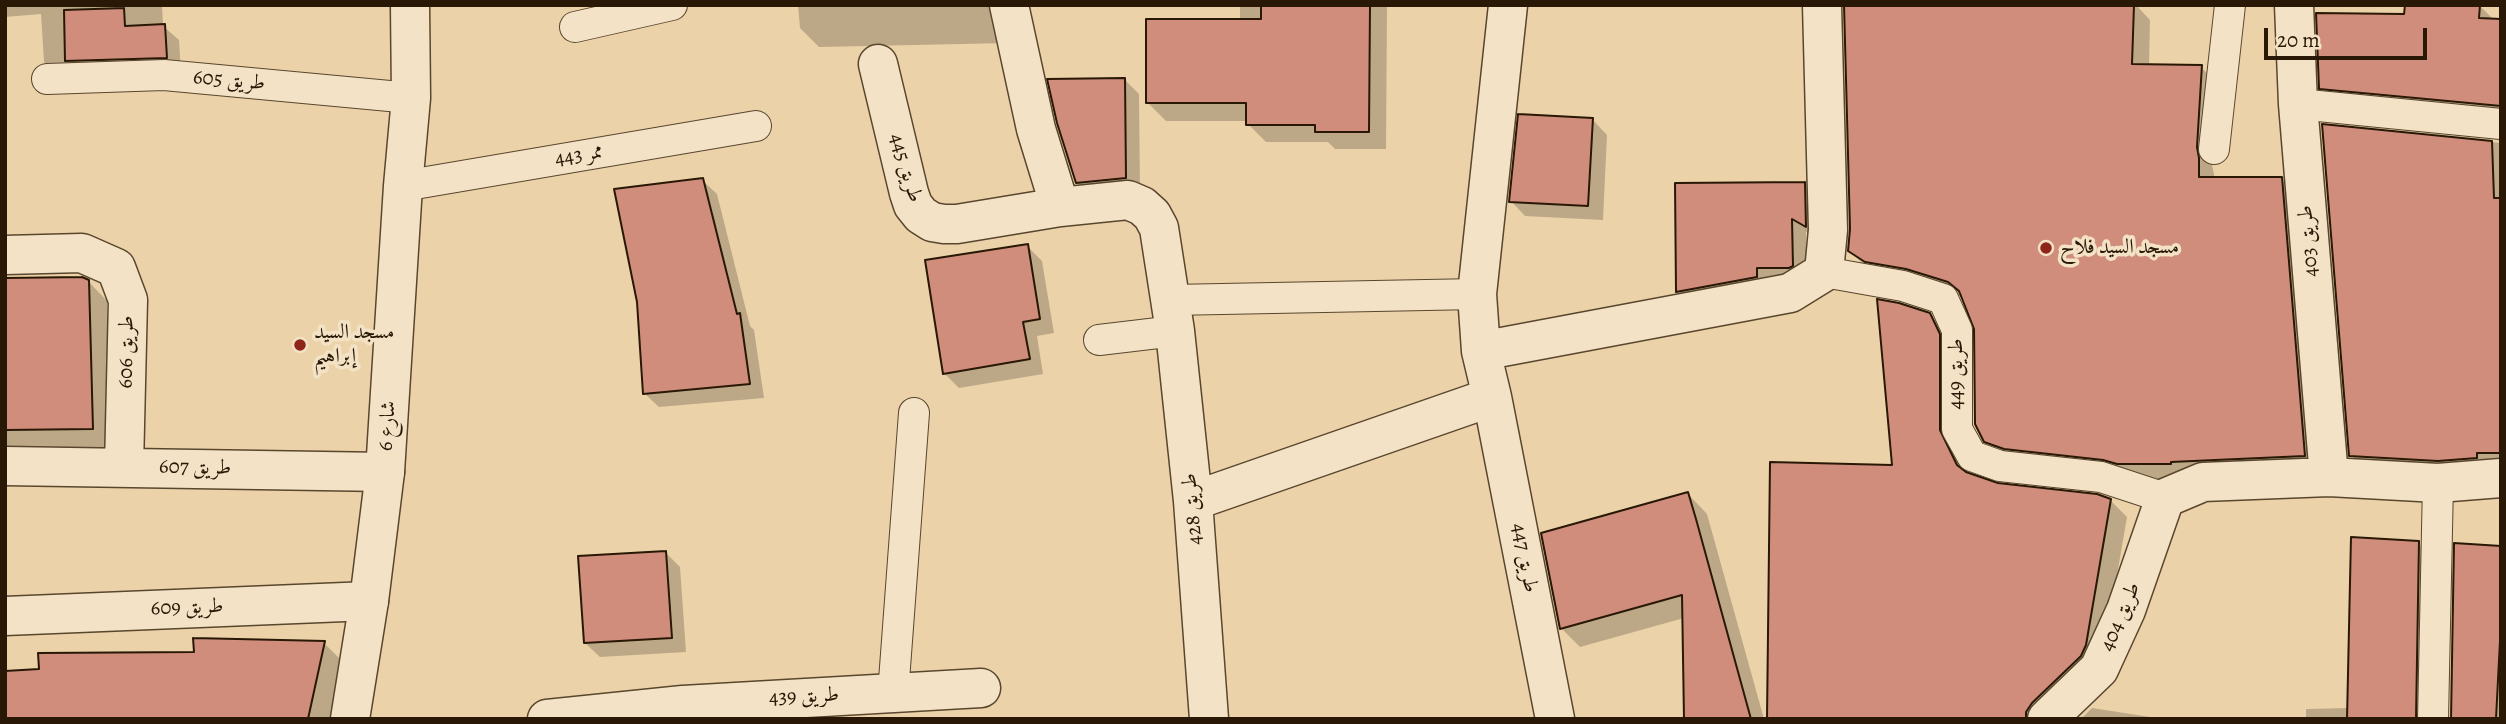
<!DOCTYPE html>
<meta charset="utf-8">
<style>
body{margin:0}
#map{position:relative;width:2506px;height:724px;overflow:hidden;background:#ecd2a8;font-family:Alegreya,serif}
canvas{display:block}
.frame{position:absolute;inset:0;border:7px solid #281805;pointer-events:none}
.scale{position:absolute;left:2264px;top:28px;width:163px;height:32px;box-sizing:border-box;border:4px solid #281805;border-top:0;padding-left:9px;font-size:21px;line-height:24px;white-space:nowrap;color:#281805;-webkit-text-stroke:5px #f3e2c6;paint-order:stroke}
</style>
<div id="map">
<canvas width="2506" height="724"></canvas>
<div class="frame"></div>
<div class="scale">20 m</div>
</div>
<script>
const context = document.querySelector('canvas').getContext('2d');
context.lineJoin = 'round';
function paint(path, color) { context.fillStyle = color; context.fill(path, 'evenodd'); }
const poly = rows => new Path2D(rows.map(r => 'M' + r).join(''));
function trace(path, color, width, dash) { context.strokeStyle = color; context.lineWidth = width; context.lineCap = dash ? 'butt' : 'round'; context.setLineDash(dash || []); context.stroke(path); }
function label(font, color, halo, rows, align = 'center') {
  context.font = font + ' Alegreya,Amiri,serif'; context.lineWidth = 7; context.setLineDash([]); context.textBaseline = 'middle'; context.strokeStyle = halo; context.fillStyle = color; for (const [text, x, y, turn = 0] of rows) {
    context.save(); context.translate(x, y); context.rotate((+turn || 0) * Math.PI / 180); context.textAlign = isNaN(turn) ? turn : align; if (halo) context.strokeText(text, 0, 0); context.fillText(text, 0, 0); context.restore();
  }
}
paint(poly([
 [5,5,162,5,163,26,179,40,181,72,59,77,44,62,41,14,5,17],
 [798,5,1006,5,1009,43,819,47,800,28],
 [1240,5,1387,5,1386,149,1335,149,1328,142,1266,142,1248,124,1248,121,1166,121,1147,102,1240,20],
 [1846,5,2136,5,2150,20,2149,66,2201,67,2217,84,2212,165,2215,179,2281,179,2298,195,2321,472,2187,480,2135,479,2003,458,1986,441,1976,329,1963,297,1867,268,1850,251,1852,229],
 [2480,6,2494,20,2501,21,2501,119,2336,103,2321,88],
 [1125,80,1139,94,1140,192,1092,197,1077,182],
 [1593,120,1607,135,1603,220,1525,216,1511,201],
 [2324,126,2501,143,2501,469,2368,472,2351,455],
 [702,180,717,194,750,326,754,330,764,398,659,407,644,393,639,302],
 [1804,184,1819,199,1820,240,1806,232,1807,280,1692,306,1678,291],
 [1027,246,1042,261,1054,333,1037,336,1043,374,959,388,944,373],
 [5,280,88,281,107,301,111,447,5,449],
 [1929,315,1947,332,1956,448,1969,475,1997,485,2110,500,2127,517,2102,662,2050,719,1769,719,1894,466],
 [1688,494,1707,514,1764,719,1686,719,1684,618,1580,647,1561,628],
 [2418,543,2437,561,2434,719,2306,719,2306,709,2349,708],
 [2501,548,2501,719,2452,719],
 [666,553,680,567,686,652,600,657,585,643],
 [324,643,342,661,330,719,5,719,196,654],
 [2092,708,2163,719,2081,719]
]), '#0003');
const building = poly([
 [1261,5,1370,5,1369,132,1315,132,1315,125,1246,125,1246,103,1146,103,1146,19,1261,19,1261,5],
 [1844,5,2134,5,2132,64,2202,65,2197,147,2199,158,2199,177,2282,177,2305,456,2171,462,2171,464,2117,464,2103,460,2004,449,1984,442,1975,424,1974,329,1959,291,1948,282,1906,269,1865,262,1848,251,1850,229,1844,5],
 [2405,5,2480,5,2479,18,2501,19,2501,106,2319,89,2316,13,2404,14,2405,5],
 [124,8,125,26,165,24,167,58,65,61,64,10,124,8],
 [1125,78,1126,178,1076,183,1057,123,1047,79,1125,78],
 [1518,114,1593,118,1588,206,1509,202,1518,114],
 [2322,124,2492,141,2494,198,2501,198,2501,453,2477,453,2477,458,2438,461,2349,456,2322,124],
 [703,178,737,314,740,313,750,384,643,394,637,302,614,189,703,178],
 [1805,182,1806,227,1792,219,1793,266,1789,268,1757,268,1757,277,1676,292,1675,183,1805,182],
 [1028,244,1040,319,1023,322,1030,359,943,374,925,260,1028,244],
 [82,277,89,280,93,429,5,430,5,278,82,277],
 [1877,299,1899,303,1930,313,1940,334,1940,430,1957,465,1966,472,1998,483,2097,494,2111,499,2086,645,2081,656,2032,703,2026,712,2026,719,1767,719,1770,462,1892,465,1877,299],
 [1688,492,1696,519,1751,719,1684,719,1682,595,1560,629,1541,533,1688,492],
 [2351,537,2419,541,2416,719,2347,719,2351,537],
 [2454,543,2501,546,2501,621,2496,719,2451,719,2454,543],
 [666,551,672,638,584,643,578,556,666,551],
 [193,638,325,641,308,719,5,719,5,671,39,669,38,653,194,652,193,638]
]);
paint(building, '#d08d7c');
trace(building, '#281805', 2);
const service = poly([
 [575,27,672,5],
 [47,79,164,75,411,98],
 [2298,104,2501,124],
 [2214,149,2230,5],
 [403,186,756,126],
 [1824,272,1903,286,1943,299,1957,330,1957,429,1972,456,2000,466,2101,477,2165,498],
 [1171,300,1477,294],
 [1099,340,1175,331],
 [893,694,914,413],
 [2433,719,2438,483]
]);
const minor = poly([
 [1009,5,1036,129,1060,207],
 [1508,5,1477,294,1481,351,1492,397,1555,719],
 [2294,5,2298,104,2329,477],
 [878,64,909,193,913,205,921,215,932,222,944,224,957,224,1060,207,1128,200,1142,206,1152,215,1159,228,1175,331,1193,501,1209,719],
 [5,255,82,253,116,268,128,300,124,467],
 [1481,351,1790,293,1824,272,1828,230,1822,5],
 [5,466,385,472],
 [1193,501,1492,397],
 [5,616,369,601],
 [547,719,683,705,981,688],
 [2047,719,2099,669,2126,610,2165,498,2203,482,2329,477,2438,483,2501,478]
]);
const tertiary = poly([
 [350,719,369,601,385,472,403,186,411,98,410,5]
]);
trace(service, '#59462e', 32);
trace(minor, '#59462e', 41);
trace(tertiary, '#59462e', 41);
trace(service, '#f3e2c6', 30);
trace(minor, '#f3e2c6', 38);
trace(tertiary, '#f3e2c6', 38);
for (const [x, y, r, color] of [
 [2046,248,7,"#8f2418"],
 [300,345,7,"#8f2418"]
]) { const dot = new Path2D(); dot.arc(x, y, r, 0, 2 * Math.PI); context.fillStyle = color; context.fill(dot); trace(dot, '#f3e2c6', 2.5); }
label('21px', '#281805', '#f3e2c6', [
 ["طريق 605",229,81,5],
 ["ممر 443",579,156,-10],
 ["طريق 445",905,168,73],
 ["طريق 403",2309,241,-95],
 ["طريق 606",127,352,-89],
 ["طريق 449",1957,374,-90],
 ["شارع 6",388,426,-86],
 ["طريق 607",195,468,1],
 ["طريق 428",1193,509,-95],
 ["طريق 447",1524,558,79],
 ["طريق 609",187,608,-2],
 ["طريق 404",2121,617,-67],
 ["طريق 439",804,697,-3]
]);
label('21px', '#281805', '#f3e2c6', [
 ["مسجد السيد فلاح",2060,248],
 ["مسجد السيد",314,333],
 ["إبراهيم",314,357]
], 'left');
</script>
